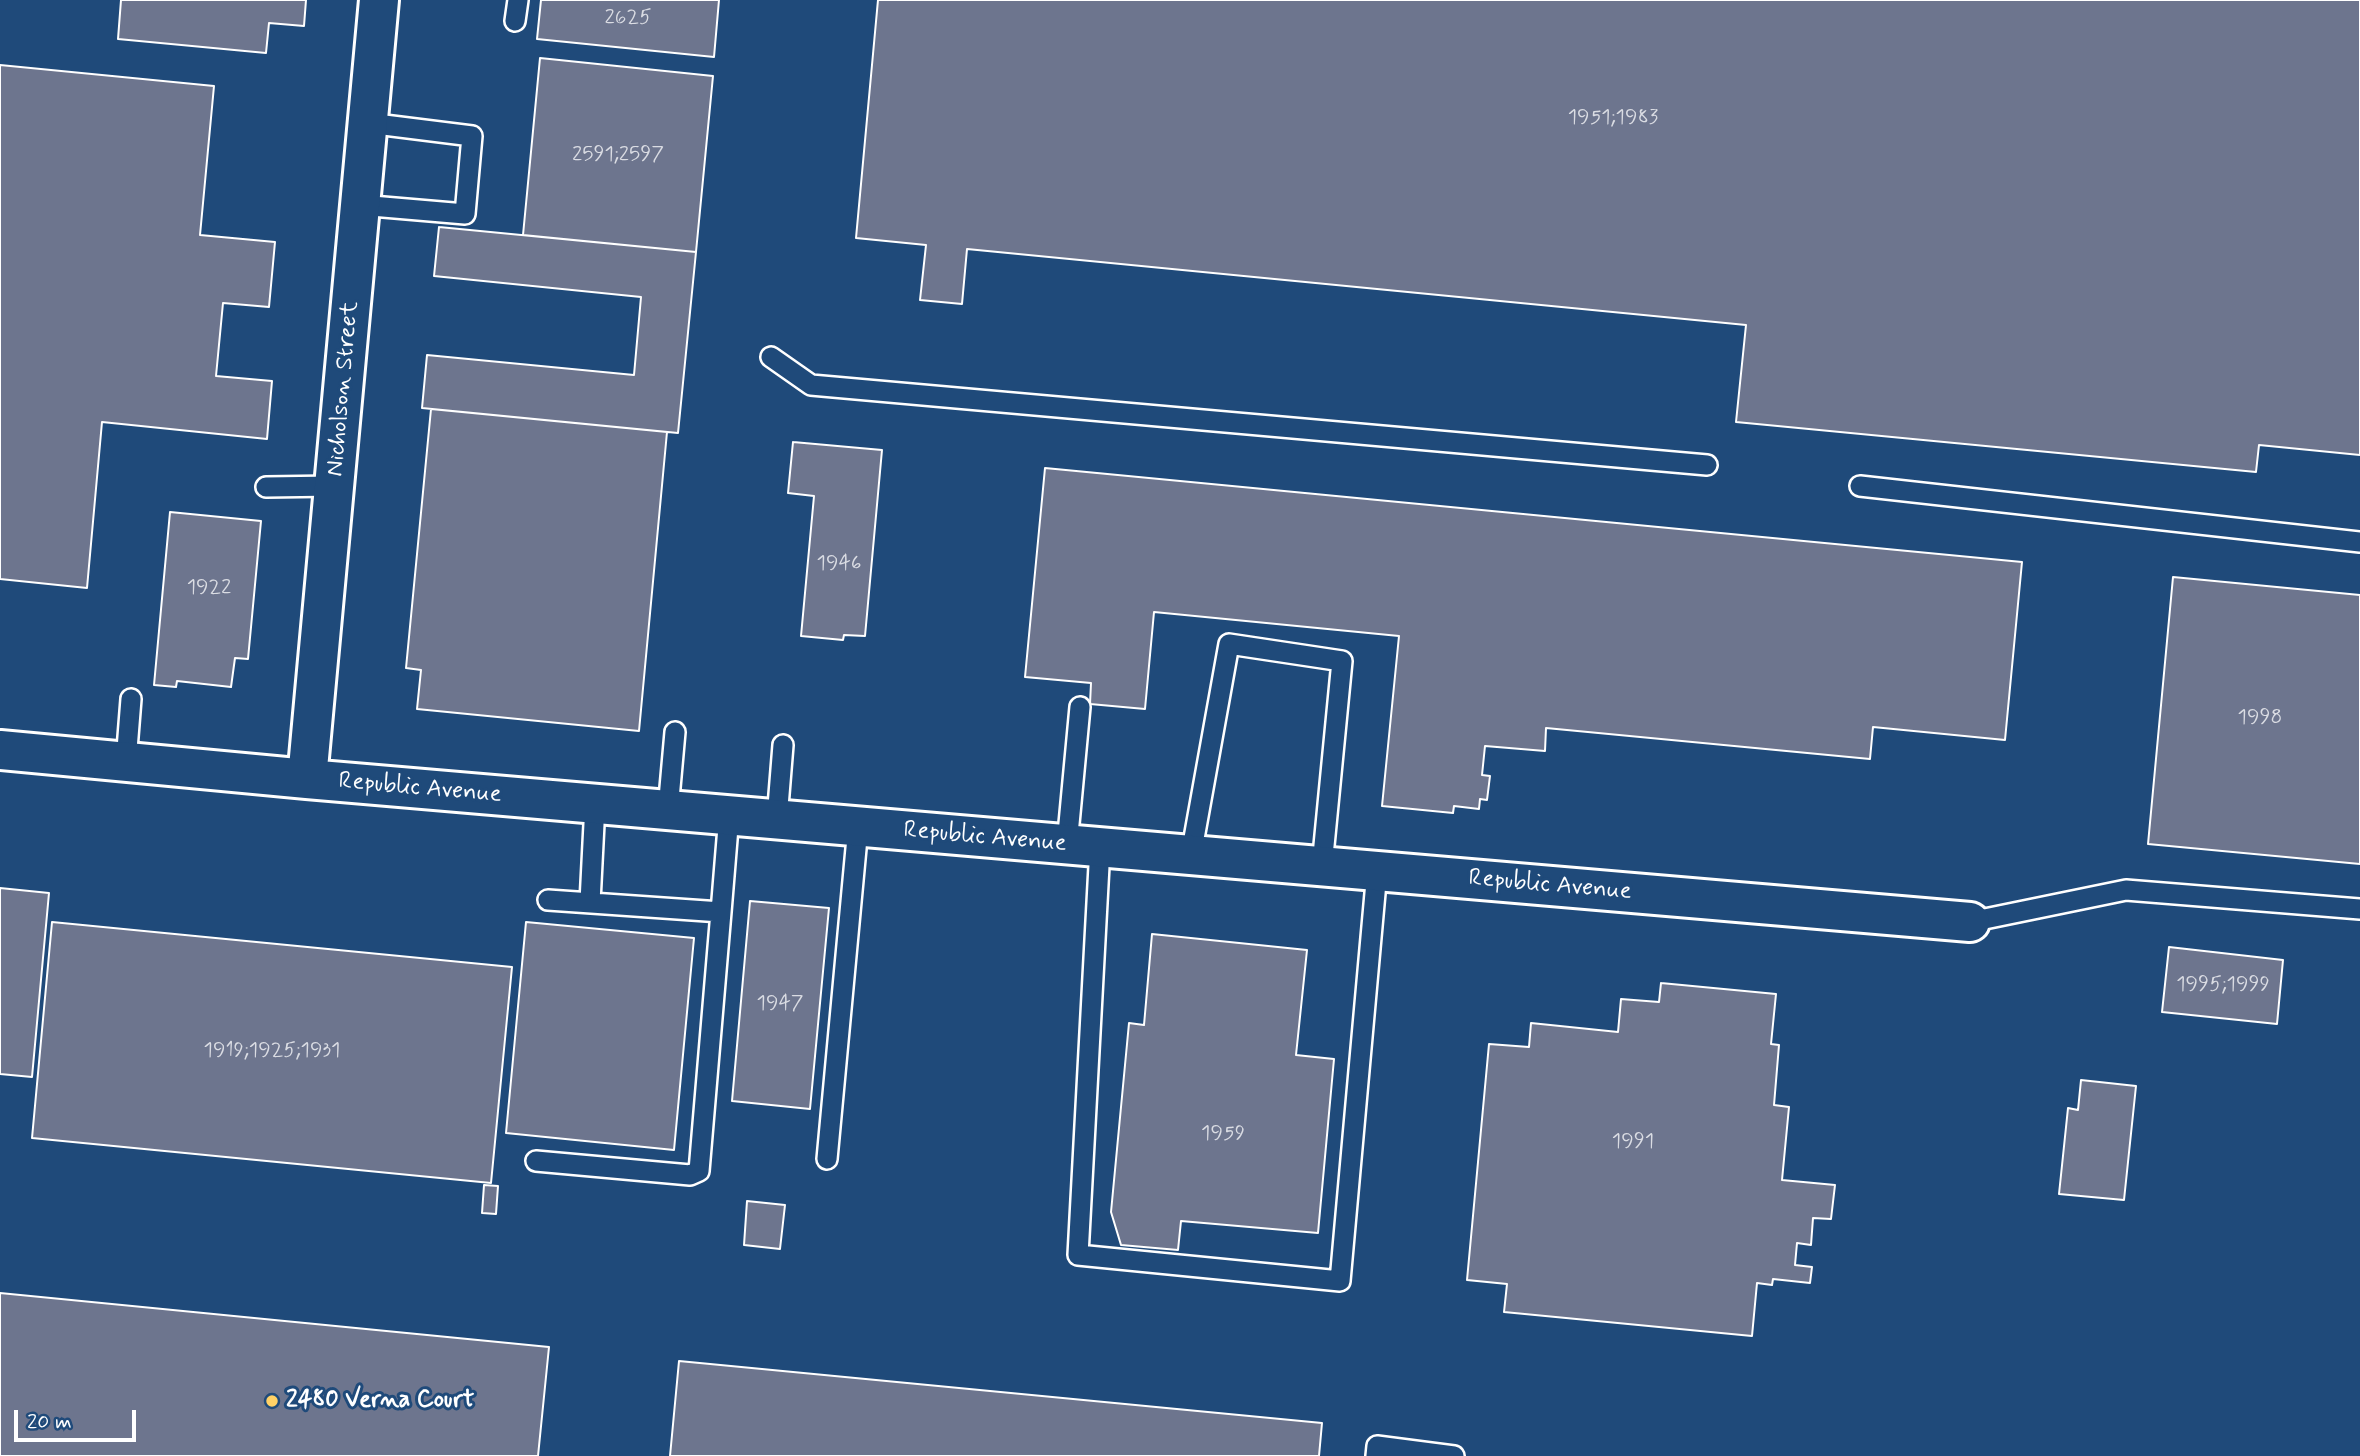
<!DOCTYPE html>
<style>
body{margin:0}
#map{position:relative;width:2360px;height:1456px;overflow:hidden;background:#1f4a7a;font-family:Mynerve,sans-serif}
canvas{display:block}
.scale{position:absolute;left:14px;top:1410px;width:122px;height:32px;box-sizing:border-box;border:4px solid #fff;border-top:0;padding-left:9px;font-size:21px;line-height:24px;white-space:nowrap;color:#fff;-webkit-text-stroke:5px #1f4a7a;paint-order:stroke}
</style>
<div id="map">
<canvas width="2360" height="1456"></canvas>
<div class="scale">20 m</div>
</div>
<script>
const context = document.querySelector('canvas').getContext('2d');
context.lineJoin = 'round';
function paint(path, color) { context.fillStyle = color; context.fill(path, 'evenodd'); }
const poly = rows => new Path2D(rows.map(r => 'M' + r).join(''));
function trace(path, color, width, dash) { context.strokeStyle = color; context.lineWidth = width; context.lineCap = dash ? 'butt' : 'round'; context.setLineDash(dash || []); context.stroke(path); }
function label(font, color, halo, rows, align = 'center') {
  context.font = font + ' Mynerve,sans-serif'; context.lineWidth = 6; context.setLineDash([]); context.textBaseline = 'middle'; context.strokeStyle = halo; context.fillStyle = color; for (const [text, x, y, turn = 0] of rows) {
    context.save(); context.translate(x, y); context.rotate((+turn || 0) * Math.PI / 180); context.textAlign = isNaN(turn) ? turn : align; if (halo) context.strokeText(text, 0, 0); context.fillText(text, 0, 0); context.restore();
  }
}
const building = poly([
 [121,0,306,0,304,26,269,23,266,53,118,39,121,0],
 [541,0,719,0,714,57,537,39,541,0],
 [878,0,2360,0,2360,455,2259,445,2256,472,1736,422,1746,325,967,249,962,304,920,300,926,245,856,238,878,0],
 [540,58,713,76,696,252,523,235,540,58],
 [0,65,214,86,200,235,275,242,269,307,223,303,216,376,272,381,267,439,102,422,87,588,0,579,0,65],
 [439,227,696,252,678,433,422,408,427,355,634,375,641,297,434,276,439,227],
 [431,409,667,432,639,731,417,709,421,670,406,668,431,409],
 [793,442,882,450,865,636,844,635,843,640,801,636,814,496,788,493,793,442],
 [1045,468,2022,562,2005,740,1873,727,1870,759,1546,728,1545,751,1485,746,1482,775,1490,776,1487,800,1480,799,1479,809,1454,806,1453,813,1382,806,1399,636,1154,612,1145,709,1090,704,1091,683,1025,677,1045,468],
 [170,512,261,521,248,659,235,658,231,687,177,681,176,687,154,685,170,512],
 [2173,577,2360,595,2360,864,2148,844,2173,577],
 [0,888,49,893,32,1077,0,1074,0,888],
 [750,901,829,908,810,1109,732,1101,750,901],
 [52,922,512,967,491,1183,32,1138,52,922],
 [526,922,694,938,674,1150,506,1133,526,922],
 [1152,934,1307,950,1296,1055,1334,1059,1318,1233,1181,1221,1178,1250,1121,1245,1111,1212,1129,1023,1144,1025,1152,934],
 [2169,947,2283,960,2277,1024,2162,1012,2169,947],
 [1661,983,1776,994,1771,1044,1779,1045,1774,1105,1789,1107,1782,1180,1835,1185,1831,1219,1813,1218,1811,1245,1797,1243,1795,1265,1812,1267,1810,1283,1773,1279,1772,1285,1757,1283,1752,1336,1504,1312,1507,1284,1467,1280,1489,1044,1529,1047,1531,1023,1618,1032,1621,999,1659,1002,1661,983],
 [2081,1080,2136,1086,2124,1200,2059,1194,2068,1108,2078,1110,2081,1080],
 [484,1185,498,1186,496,1214,482,1213,484,1185],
 [747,1201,785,1205,780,1249,744,1245,747,1201],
 [0,1293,549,1347,538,1456,0,1456,0,1293],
 [679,1361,1322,1423,1319,1456,670,1456,679,1361]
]);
paint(building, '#6d758e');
trace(building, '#fff', 2);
const service = poly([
 [515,21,518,0],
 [360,205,465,214,472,136,368,123],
 [771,357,811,385,1707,465],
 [1860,486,2360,542],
 [266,487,335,486],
 [126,762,131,699],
 [668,810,675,732],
 [777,819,783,745],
 [1067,845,1080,707],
 [1100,847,1078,1255,1340,1281,1377,871],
 [1191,855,1229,644,1342,661,1322,866],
 [548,900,721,912,729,815],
 [590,902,595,804],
 [1970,922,2126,890,2360,909],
 [827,1159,858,827],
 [536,1161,690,1175,699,1171,721,912],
 [1376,1456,1377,1446,1454,1456]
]);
const minor = poly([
 [0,750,307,779,1970,922],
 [307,779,379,0]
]);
trace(service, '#fff', 24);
trace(minor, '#fff', 44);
trace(service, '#1f4a7a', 19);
trace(minor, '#1f4a7a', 38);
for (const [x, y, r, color] of [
 [272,1401,7,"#ffd166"]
]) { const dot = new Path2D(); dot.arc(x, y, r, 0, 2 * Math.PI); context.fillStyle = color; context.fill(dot); trace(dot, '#1f4a7a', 2.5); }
label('21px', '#dadce3', null, [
 ["2625",628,19],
 ["1951;1983",1613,119],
 ["2591;2597",618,156],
 ["1946",839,565],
 ["1922",209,589],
 ["1998",2260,719],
 ["1995;1999",2223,986],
 ["1947",780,1005],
 ["1919;1925;1931",272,1052],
 ["1959",1223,1135],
 ["1991",1633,1143]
]);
label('24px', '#fff', '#1f4a7a', [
 ["Nicholson Street",344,389,-85],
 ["Republic Avenue",420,789,5],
 ["Republic Avenue",985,838,5],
 ["Republic Avenue",1550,886,5]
]);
label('bold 24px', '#fff', '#1f4a7a', [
 ["2480 Verna Court",286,1401]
], 'left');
</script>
